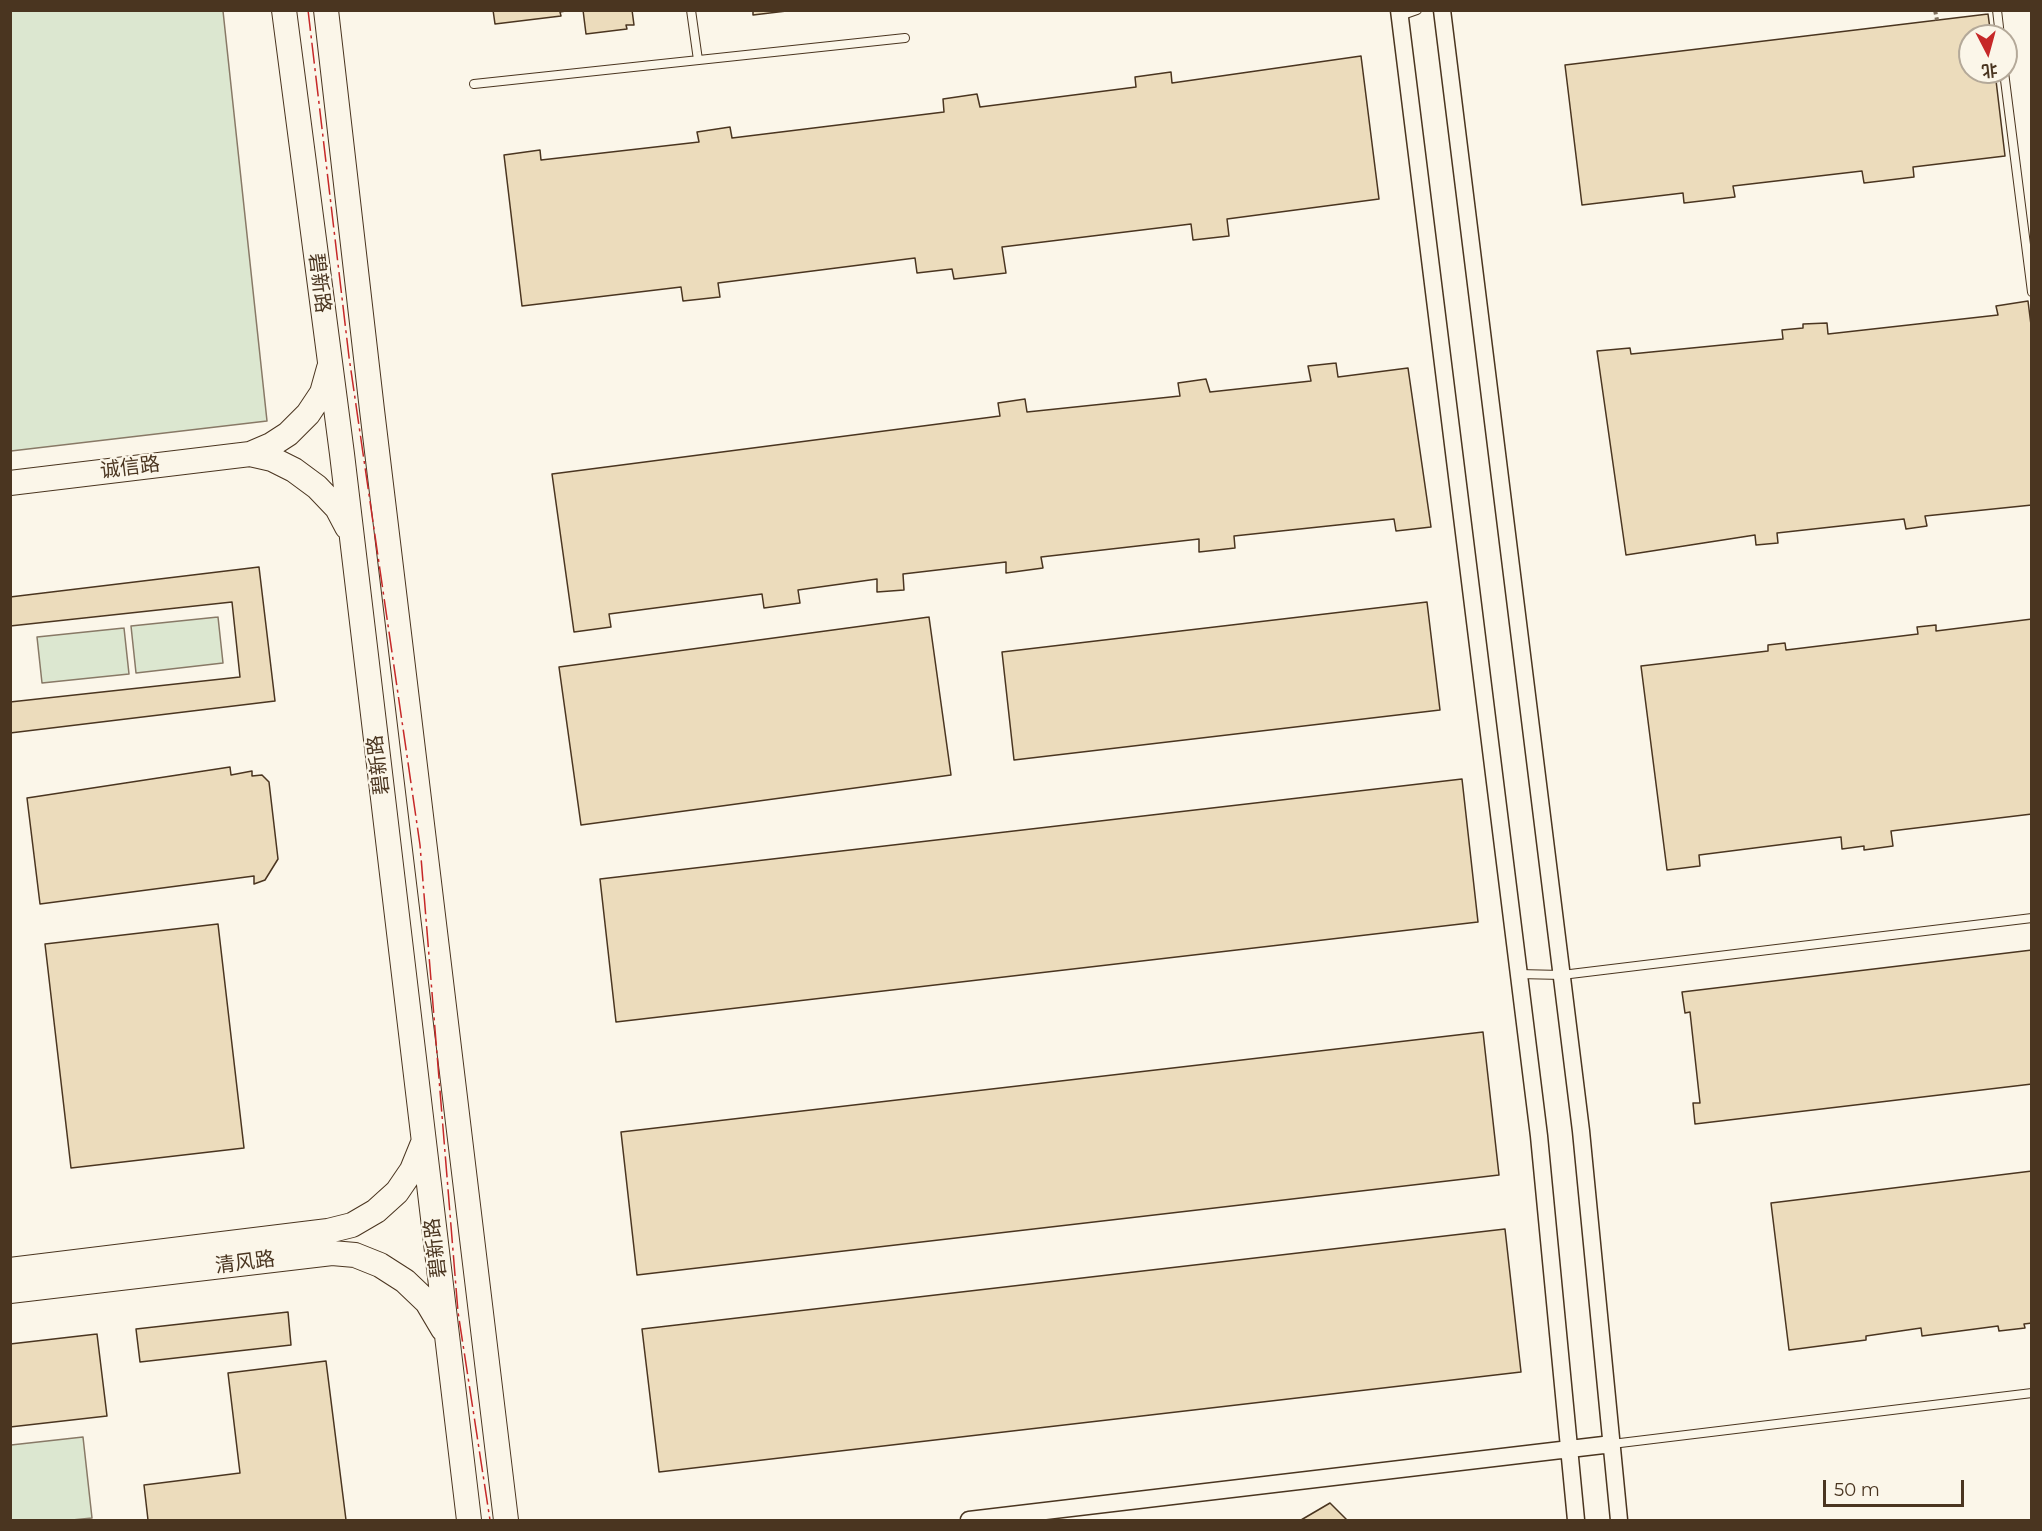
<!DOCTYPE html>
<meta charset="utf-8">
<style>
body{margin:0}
#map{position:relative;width:2042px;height:1531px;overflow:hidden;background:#fbf6e9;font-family:Montserrat,"Noto Sans SC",sans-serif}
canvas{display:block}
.frame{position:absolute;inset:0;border:12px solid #4a3520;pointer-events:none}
.north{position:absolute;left:1958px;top:24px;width:60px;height:60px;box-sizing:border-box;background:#fbf6e9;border:2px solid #b4a999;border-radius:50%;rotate:174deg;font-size:16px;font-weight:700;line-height:24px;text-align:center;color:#4a3520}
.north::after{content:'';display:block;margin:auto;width:21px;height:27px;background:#c62828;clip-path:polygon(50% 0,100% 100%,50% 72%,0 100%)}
.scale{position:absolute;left:1823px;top:1480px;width:141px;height:27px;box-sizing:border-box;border:3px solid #4a3520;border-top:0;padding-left:8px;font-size:18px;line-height:21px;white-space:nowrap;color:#4a3520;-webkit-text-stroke:4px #fbf6e9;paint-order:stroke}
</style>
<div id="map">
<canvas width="2042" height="1531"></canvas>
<div class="frame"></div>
<div class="north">北</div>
<div class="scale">50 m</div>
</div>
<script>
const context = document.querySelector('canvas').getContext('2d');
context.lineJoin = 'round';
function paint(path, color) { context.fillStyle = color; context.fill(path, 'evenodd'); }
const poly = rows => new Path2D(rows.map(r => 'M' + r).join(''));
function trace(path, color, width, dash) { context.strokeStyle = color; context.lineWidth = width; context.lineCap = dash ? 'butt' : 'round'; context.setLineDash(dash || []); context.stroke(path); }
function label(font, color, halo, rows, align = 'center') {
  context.font = font + ' Montserrat,"Noto Sans SC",sans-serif'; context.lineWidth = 4.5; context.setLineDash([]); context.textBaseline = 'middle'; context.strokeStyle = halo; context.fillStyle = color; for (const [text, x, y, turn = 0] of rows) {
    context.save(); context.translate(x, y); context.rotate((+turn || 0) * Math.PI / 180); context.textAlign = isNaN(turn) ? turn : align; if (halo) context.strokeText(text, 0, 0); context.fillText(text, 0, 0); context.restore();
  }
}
const green = poly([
 [10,11,223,11,267,421,11,451,10,11],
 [218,617,223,663,136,673,131,626,218,617],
 [124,628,129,674,42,683,37,637,124,628],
 [83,1437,92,1518,72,1520,11,1520,11,1445,83,1437]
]);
paint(green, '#dce7d0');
trace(green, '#887966', 1.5);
const building = poly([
 [493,10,571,10,560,12,561,16,495,24,493,10],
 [583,10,632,10,634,25,626,25,627,29,586,34,583,10],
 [753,10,795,10,753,15,753,10],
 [1988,14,1991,36,1970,36,1970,72,1995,72,2005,156,1913,167,1914,177,1864,183,1862,171,1733,186,1735,197,1684,203,1683,193,1582,205,1565,65,1988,14],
 [1361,56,1379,199,1227,219,1229,236,1193,240,1191,224,1002,247,1006,273,954,279,952,269,917,273,915,258,718,283,720,297,683,301,681,287,522,306,504,155,540,150,541,160,699,142,697,132,730,127,732,138,944,112,943,99,977,94,980,107,1136,87,1135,77,1171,72,1172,83,1361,56],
 [2028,301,2032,333,2032,505,1925,516,1927,526,1906,529,1904,519,1777,533,1778,543,1756,545,1755,535,1626,555,1597,351,1630,348,1631,354,1783,339,1782,330,1803,328,1803,324,1827,323,1828,334,1998,315,1996,306,2028,301],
 [1336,363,1338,377,1408,368,1431,527,1396,531,1394,519,1234,536,1235,548,1199,552,1199,539,1041,557,1043,568,1006,573,1006,562,903,574,904,590,877,592,877,579,798,590,800,603,764,608,762,594,609,614,611,627,574,632,552,474,1000,416,998,403,1025,399,1027,412,1180,396,1178,383,1206,379,1210,392,1311,381,1308,366,1336,363],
 [259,567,275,701,10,733,10,702,240,677,232,602,10,626,10,597,259,567],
 [1427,602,1440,710,1014,760,1002,652,1427,602],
 [929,617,951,775,581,825,559,667,929,617],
 [2032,619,2032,814,1891,831,1893,846,1864,850,1864,846,1842,849,1841,837,1699,855,1700,866,1667,870,1641,666,1768,651,1768,645,1785,643,1786,650,1918,634,1917,627,1936,625,1936,631,2032,619],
 [230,767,231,775,252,771,252,776,262,775,269,782,278,859,265,880,254,884,254,876,40,904,27,798,230,767],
 [1462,779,1478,922,616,1022,600,879,1462,779],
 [218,924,244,1148,71,1168,45,944,218,924],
 [2032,950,2032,1084,1695,1124,1693,1103,1700,1103,1690,1012,1685,1013,1682,992,2032,950],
 [1483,1032,1499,1175,637,1275,621,1132,1483,1032],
 [2032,1171,2032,1323,2024,1324,2025,1328,1999,1331,1998,1326,1922,1336,1921,1328,1866,1336,1866,1340,1789,1350,1771,1203,2032,1171],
 [1505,1229,1521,1372,659,1472,642,1329,1505,1229],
 [288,1312,291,1345,140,1362,136,1329,288,1312],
 [97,1334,107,1416,10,1427,10,1344,97,1334],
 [326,1361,346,1520,148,1520,144,1485,240,1473,228,1373,326,1361],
 [1330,1503,1347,1520,1301,1520,1330,1503]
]);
paint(building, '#ecdcbc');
trace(building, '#4a3520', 1.5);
const lane = poly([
 [691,10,698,60],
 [1997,10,2000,36],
 [1400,16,1417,10],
 [2004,72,2032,292],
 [474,84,905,38],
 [1518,974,1562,975,2032,918],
 [1612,1444,2032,1393]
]);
const street = poly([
 [1399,10,1539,1136,1576,1520],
 [1442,10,1581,1131,1619,1520],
 [969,1520,1612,1444]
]);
const secondary = poly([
 [284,10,342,454,469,1520],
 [326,10,372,410,506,1520],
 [250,454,272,459,294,470,317,487,337,508,347,527],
 [10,483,250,454,271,445,288,434,308,414,322,393,329,368],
 [10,1270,328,1231,352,1225,376,1211,397,1192,412,1170,423,1143],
 [10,1291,332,1253,355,1255,380,1265,405,1281,427,1302,443,1329]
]);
trace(lane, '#4a3520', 10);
trace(street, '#4a3520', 19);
trace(secondary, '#4a3520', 26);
trace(poly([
 [1935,10,1937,20]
]), '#7f6f5c', 4, [4.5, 3]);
trace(lane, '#fbf6e9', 8);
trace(street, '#fbf6e9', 16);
trace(secondary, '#fbf6e9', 24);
trace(poly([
 [308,10,349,357,420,845,458,1312,490,1520]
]), '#c62828', 1.5, [21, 4.5, 3, 4.5]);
label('20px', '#4a3520', '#fbf6e9', [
 ["碧新路",319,283,83],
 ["诚信路",130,468,-7],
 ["碧新路",379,765,-97],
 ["碧新路",436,1248,-97],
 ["清风路",245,1263,-7]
]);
</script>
